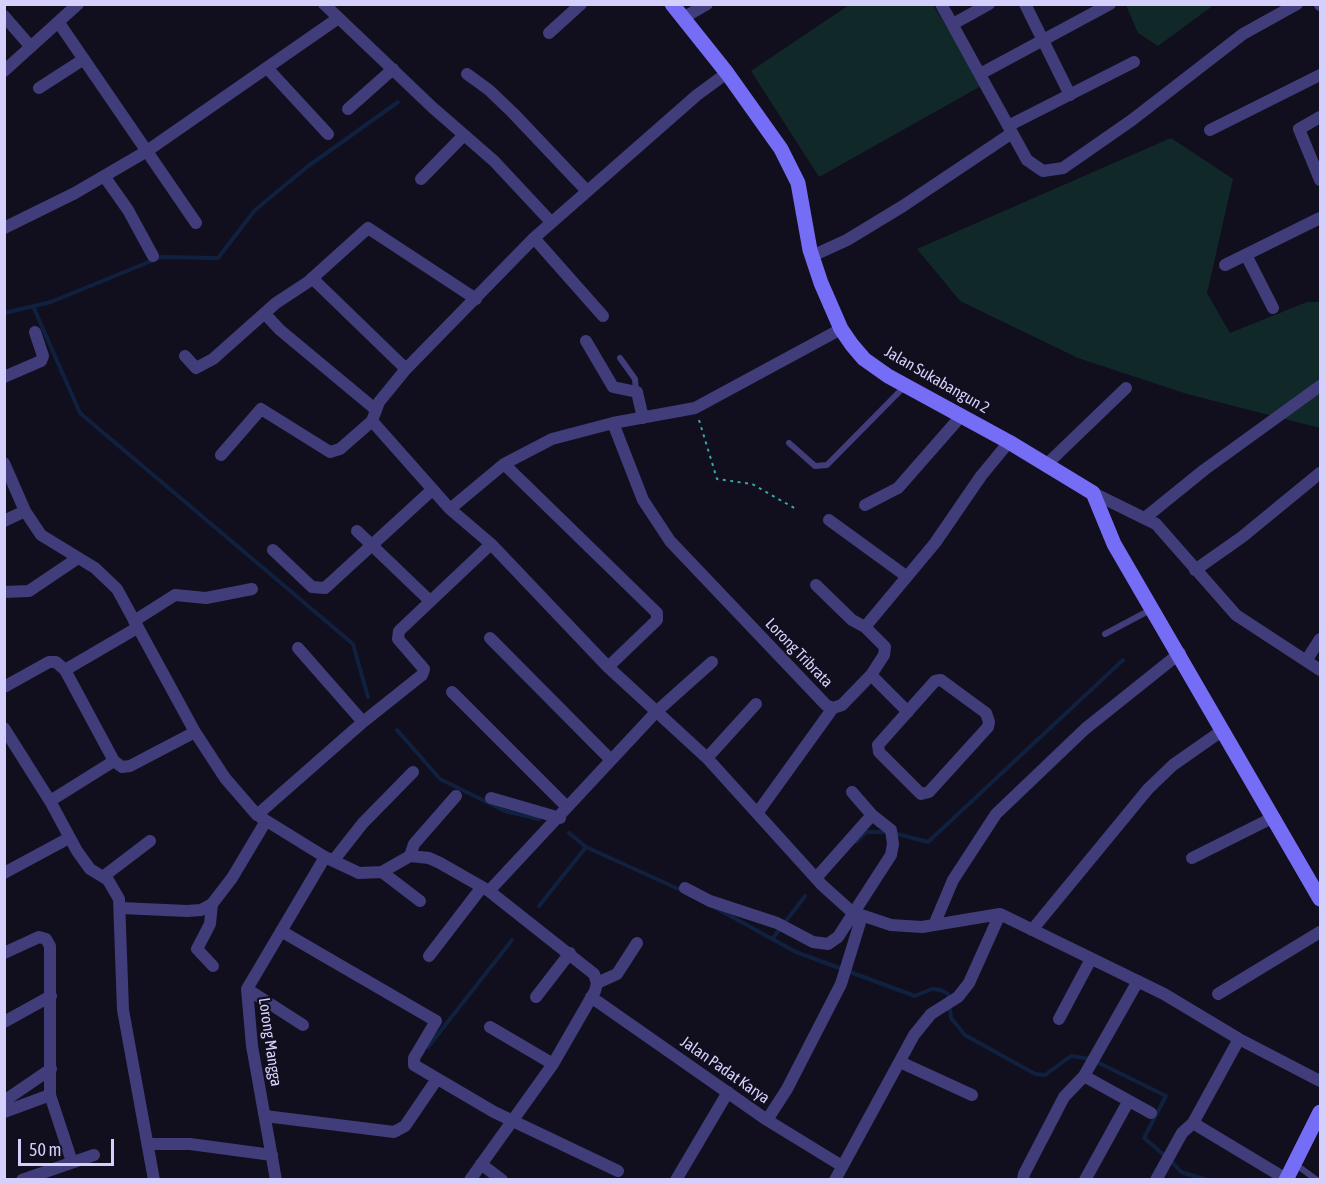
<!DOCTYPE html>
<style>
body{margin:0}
#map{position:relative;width:1325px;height:1184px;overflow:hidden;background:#110e1e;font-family:"Asap Condensed",sans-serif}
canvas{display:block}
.frame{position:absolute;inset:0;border:6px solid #d5cffc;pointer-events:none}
.scale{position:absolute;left:18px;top:1139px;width:96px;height:27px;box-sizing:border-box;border:3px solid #d5cffc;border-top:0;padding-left:8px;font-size:18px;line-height:21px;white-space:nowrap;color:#d5cffc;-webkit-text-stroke:4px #110e1e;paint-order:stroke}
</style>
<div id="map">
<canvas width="1325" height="1184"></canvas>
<div class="frame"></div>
<div class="scale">50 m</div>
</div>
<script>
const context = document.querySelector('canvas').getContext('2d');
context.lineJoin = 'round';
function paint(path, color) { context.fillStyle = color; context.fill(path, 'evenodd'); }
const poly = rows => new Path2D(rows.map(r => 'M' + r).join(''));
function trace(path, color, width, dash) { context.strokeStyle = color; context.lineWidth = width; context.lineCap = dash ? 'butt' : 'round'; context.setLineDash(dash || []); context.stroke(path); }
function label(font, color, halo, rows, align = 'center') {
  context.font = font + ' "Asap Condensed",sans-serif'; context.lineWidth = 4.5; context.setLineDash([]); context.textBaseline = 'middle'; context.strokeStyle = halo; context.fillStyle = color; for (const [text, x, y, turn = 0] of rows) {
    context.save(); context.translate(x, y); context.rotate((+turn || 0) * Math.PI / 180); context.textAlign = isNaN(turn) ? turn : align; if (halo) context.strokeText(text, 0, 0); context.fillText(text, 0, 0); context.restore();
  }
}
paint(poly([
 [849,5,933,5,983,85,819,177,751,71],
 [1126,5,1214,5,1158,46,1138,33],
 [1171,138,1233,179,1207,293,1230,333,1307,302,1320,302,1320,428,1187,394,1078,358,960,301,917,249]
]), '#112828');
trace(poly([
 [33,306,80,413,353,644,368,697],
 [4,313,51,302,161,257,218,258,255,210,307,167,398,102],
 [397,730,440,779,505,811,539,819],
 [569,833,586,847,683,891],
 [856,842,866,832,890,832,928,842,1123,660],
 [539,906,586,847],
 [716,908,796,952,915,996,932,989,941,990,948,994,951,1018,965,1035,1035,1074,1045,1075,1071,1056,1091,1059,1166,1096,1144,1138,1164,1155],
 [773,938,805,896],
 [428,1047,512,940],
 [1172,1162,1181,1172,1207,1180]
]), '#102140', 4);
trace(poly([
 [699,420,717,479,752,484,796,509]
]), '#36a8a5', 2, [3, 4.5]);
trace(poly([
 [620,358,635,379,636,391],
 [789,443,815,466,827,465,905,386],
 [1105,634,1152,609],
 [1295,1164,1317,1180]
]), '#413c7a', 6);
trace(poly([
 [324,4,432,107,494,161,551,222],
 [941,4,1027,160,1043,171,1063,168,1132,120,1243,34,1297,4],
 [1025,4,1070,95],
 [1320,4,1320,5],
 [4,16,31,47],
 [683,18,707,4],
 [59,23,196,223],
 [953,24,989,4],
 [549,33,581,4],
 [268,69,328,134],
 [4,71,78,4],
 [727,73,697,95,534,238,406,369,379,402,372,421,450,509,491,544,608,667,707,758,822,885,852,912,891,925,922,927,1000,914,1164,994,1239,1039,1320,1081],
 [467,74,489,90,513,113,587,191],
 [980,74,1110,4],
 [39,88,84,59],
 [348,109,393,69],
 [1320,117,1299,129,1320,180],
 [1008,126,1134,62],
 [1210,130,1320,75],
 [104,176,128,210,153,256],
 [421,179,464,135],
 [4,228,75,193,147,151,337,19],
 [534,238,603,316],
 [1246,255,1273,308],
 [812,256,847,240,903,206,1012,133],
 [1225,265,1320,218],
 [312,278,406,369],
 [265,314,280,330,375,409],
 [586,341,613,387,637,392,643,418],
 [185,356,196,368,213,359,276,303,308,282,368,228,476,299],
 [4,377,41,361,43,356,35,332],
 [613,423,643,500,670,541,826,705,833,708,842,705,871,675,884,655,885,647,865,627,935,543,981,476,1009,442],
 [221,455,261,409,330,452,340,449,372,421],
 [4,463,25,511,41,535,95,568,117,589,195,732,225,778,257,815,325,857,359,873,382,872,410,856,429,858,440,863,489,891,594,974,597,983,595,991,553,1064,470,1180],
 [504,464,657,613,657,620,608,667],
 [1046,465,1126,388],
 [1093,493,1156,524,1236,615,1320,670],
 [865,505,898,488,962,415],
 [450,509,504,464,552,439,613,423,695,408,841,329],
 [1146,517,1204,470,1320,386],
 [829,520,906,576],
 [4,521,25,511],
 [357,531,430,601],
 [273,550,312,587,325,588,432,490],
 [1195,570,1242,537,1320,473],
 [816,585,852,620,865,627],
 [4,592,29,591,78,558],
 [134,621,175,595,206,598,252,589],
 [490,638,611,760],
 [298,648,363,722],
 [1306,661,1320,639],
 [65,670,137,628],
 [871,675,908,712],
 [941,680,986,713,989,722,988,727,929,792,921,794,879,752,878,745,935,681,941,680],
 [4,687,49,662,56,662,65,670,114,761,122,767,130,766,195,732],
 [452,692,567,807],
 [4,728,50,801,77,851,90,869,108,880,119,899,123,1010,154,1180],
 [707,758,756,704],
 [852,792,872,815],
 [491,798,560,818],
 [50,801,114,761],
 [758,812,833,708],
 [257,815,363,722,422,675,424,669,398,639,399,631,491,544],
 [410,856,414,844,456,796],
 [1192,858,1274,817],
 [333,861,363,823,413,772],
 [382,872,420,901],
 [4,873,69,838],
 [104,876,150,841],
 [685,888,710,901,777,923,813,942,828,944,838,937,891,855,893,844,891,830,872,815,816,878],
 [489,891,656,712,712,662],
 [212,904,210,924,197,949,213,966],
 [121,908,187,911,201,910,212,904,232,878,266,821],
 [934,925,953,880,996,814,1085,729,1180,653],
 [1032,930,1148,789,1173,765,1223,730],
 [281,931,436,1021,414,1058,414,1065,494,1112,618,1171],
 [4,953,39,937,46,939,50,946,50,1095,72,1162],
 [429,956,482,887],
 [597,983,617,974,637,943],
 [247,989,303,1025],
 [1218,994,1320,932],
 [536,997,570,953],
 [591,997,767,1120,842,1166],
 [1059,1019,1091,959],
 [4,1022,51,996],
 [490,1027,553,1064],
 [1239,1039,1193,1123,1286,1179],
 [900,1062,972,1095],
 [1084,1076,1151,1113],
 [4,1101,51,1069],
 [4,1112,50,1095],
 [265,1116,394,1132,405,1126,437,1079],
 [767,1120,787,1089,841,984,862,916],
 [148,1144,190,1144,272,1155],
 [481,1164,502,1180],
 [22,1180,94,1155],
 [276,1180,252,1046,247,989,325,857],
 [676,1180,728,1092],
 [835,1180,914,1035,931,1014,958,997,969,983,1000,914],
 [1023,1180,1024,1174,1064,1097,1084,1076,1138,981],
 [1085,1180,1128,1102],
 [1156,1180,1182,1133,1193,1123]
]), '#413c7a', 12);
trace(poly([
 [672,4,727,73,781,149,798,183,810,250,821,283,841,329,852,345,864,359,888,376,1009,442,1093,493,1114,544,1320,899],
 [1286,1180,1320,1112]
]), '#756df5', 15);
label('16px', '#d5cffc', '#110e1e', [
 ["Jalan Sukabangun 2",937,380,30],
 ["Lorong Tribrata",799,653,46],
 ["Lorong Mangga",270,1042,82],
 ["Jalan Padat Karya",725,1070,35]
]);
</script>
